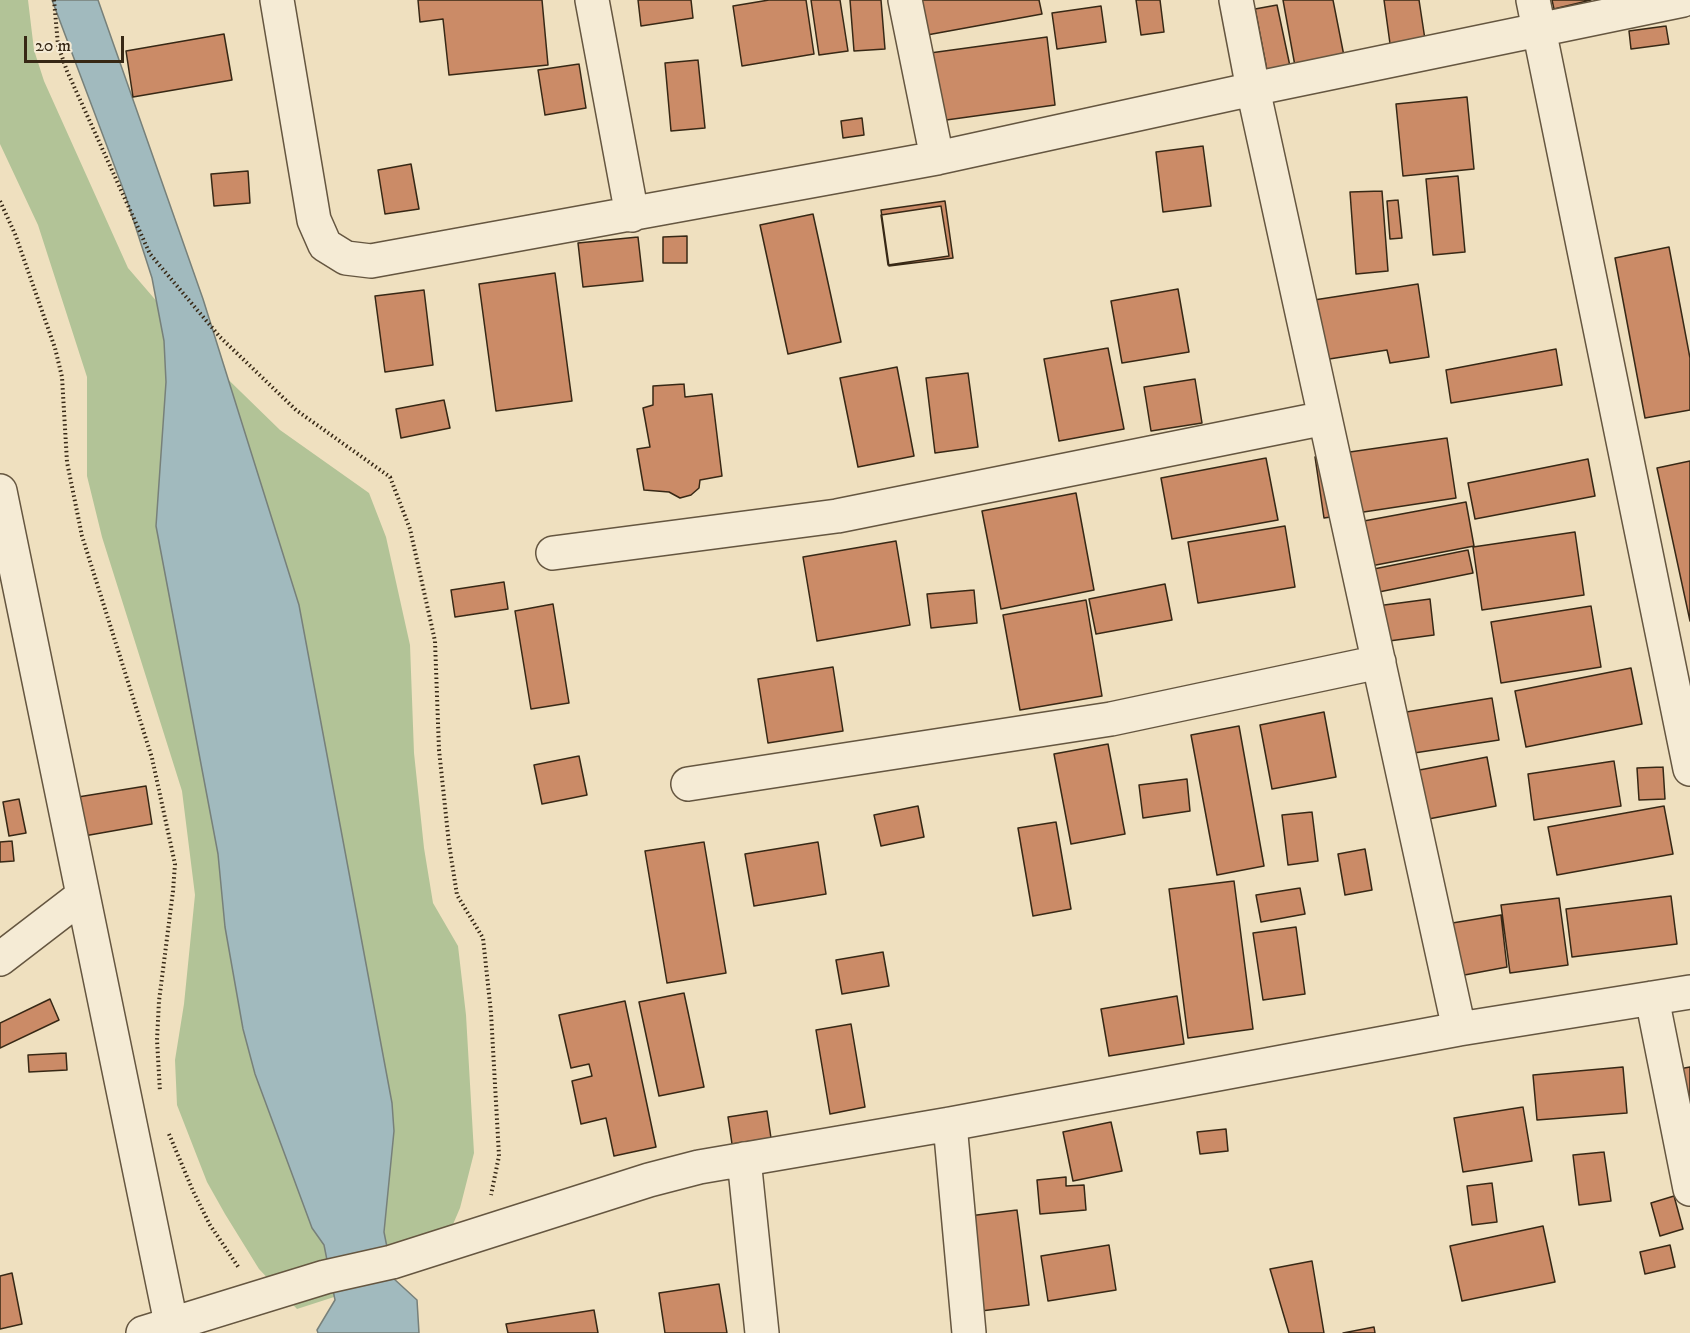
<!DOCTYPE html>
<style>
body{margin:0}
#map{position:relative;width:1690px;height:1333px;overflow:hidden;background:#efe0bf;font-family:"IM FELL DW Pica",serif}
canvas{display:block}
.scale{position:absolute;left:24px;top:36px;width:100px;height:27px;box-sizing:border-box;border:3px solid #372815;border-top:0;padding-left:8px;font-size:18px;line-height:21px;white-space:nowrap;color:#372815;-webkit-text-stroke:4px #f5ebd5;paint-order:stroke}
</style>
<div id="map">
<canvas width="1690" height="1333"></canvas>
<div class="scale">20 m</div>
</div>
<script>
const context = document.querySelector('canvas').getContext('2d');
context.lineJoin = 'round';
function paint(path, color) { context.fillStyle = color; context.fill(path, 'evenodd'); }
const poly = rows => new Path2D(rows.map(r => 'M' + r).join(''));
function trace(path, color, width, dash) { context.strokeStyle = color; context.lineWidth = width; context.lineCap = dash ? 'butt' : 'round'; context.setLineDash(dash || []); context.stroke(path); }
paint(poly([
 [0,0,28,0,34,50,44,81,128,268,202,354,280,430,369,493,386,537,410,645,414,753,424,848,433,903,458,946,466,1015,474,1153,460,1208,436,1264,297,1309,259,1269,225,1214,207,1182,177,1105,175,1060,184,1004,195,895,182,791,102,537,87,476,87,377,38,225,0,144]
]), '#b2c397');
const water = poly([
 [52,0,98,0,203,299,299,605,392,1103,394,1131,384,1232,393,1278,417,1300,419,1333,318,1333,317,1330,335,1300,324,1245,312,1228,255,1074,243,1029,225,927,218,854,156,526,166,382,164,341,152,278,125,194,52,0]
]);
paint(water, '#a1babe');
trace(water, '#77807a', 1.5);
const building = poly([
 [418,0,542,0,548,65,449,75,443,19,420,22,418,0],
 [638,0,691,0,693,18,641,26,638,0],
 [769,0,806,0,814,54,742,66,733,6,769,0],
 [811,0,840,0,848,51,819,55,811,0],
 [850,0,881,0,885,49,854,51,850,0],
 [909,0,1039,0,1042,14,916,37,909,0],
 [1136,0,1160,0,1164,32,1141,35,1136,0],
 [1283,0,1333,0,1344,56,1295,66,1283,0],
 [1384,0,1419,0,1426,46,1391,51,1384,0],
 [1552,0,1591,0,1554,9,1552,0],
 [1277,5,1291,71,1268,76,1255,9,1277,5],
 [1101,6,1106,42,1057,49,1052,13,1101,6],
 [1666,26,1669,44,1631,49,1629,31,1666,26],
 [224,34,232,80,133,97,126,51,224,34],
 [1047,37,1055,105,939,121,930,53,1047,37],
 [698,60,705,128,671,131,665,63,698,60],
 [579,64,586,108,545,115,538,70,579,64],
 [1467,97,1474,169,1403,176,1396,104,1467,97],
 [862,118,864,135,843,138,841,121,862,118],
 [1203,146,1211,206,1163,212,1156,152,1203,146],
 [411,164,419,209,385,214,378,170,411,164],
 [248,171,250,203,214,206,211,174,248,171],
 [1458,176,1465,252,1433,255,1426,179,1458,176],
 [1382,191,1388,271,1356,274,1350,192,1382,191],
 [1398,200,1402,238,1390,239,1387,201,1398,200],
 [945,201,953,258,889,266,881,210,945,201],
 [941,206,949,256,888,265,881,215,941,206],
 [813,214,841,342,788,354,760,225,813,214],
 [687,236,687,263,663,263,663,237,687,236],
 [638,237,643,281,583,287,578,243,638,237],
 [1669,247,1690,358,1690,410,1645,418,1615,258,1669,247],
 [555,273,572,401,496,411,479,284,555,273],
 [1418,284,1429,357,1390,363,1387,350,1310,362,1301,302,1418,284],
 [1178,289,1189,352,1122,363,1111,301,1178,289],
 [424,290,433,365,385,372,375,296,424,290],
 [1108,348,1124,429,1059,441,1044,359,1108,348],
 [1556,349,1562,385,1451,403,1446,370,1556,349],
 [897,367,914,456,858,467,840,378,897,367],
 [968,373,978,447,935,453,926,378,968,373],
 [1195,379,1202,423,1151,431,1144,387,1195,379],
 [684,384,685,397,712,394,722,476,700,480,699,488,691,495,680,498,669,492,644,490,637,449,650,447,643,408,653,405,653,386,684,384],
 [444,400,450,428,401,438,396,409,444,400],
 [1447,438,1456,498,1324,518,1315,457,1447,438],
 [1266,458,1278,520,1172,539,1161,478,1266,458],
 [1588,459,1595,496,1475,519,1468,483,1588,459],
 [1690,461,1690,621,1657,468,1690,461],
 [1076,493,1094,590,1001,609,982,511,1076,493],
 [1466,502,1474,546,1345,571,1337,526,1466,502],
 [1285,526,1295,587,1198,603,1188,542,1285,526],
 [1575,532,1584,595,1482,610,1473,547,1575,532],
 [896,541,910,625,817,641,803,557,896,541],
 [1468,550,1473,573,1364,595,1359,572,1468,550],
 [504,582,508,609,455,617,451,590,504,582],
 [1165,584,1172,620,1096,634,1089,599,1165,584],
 [974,590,977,623,931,628,927,594,974,590],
 [1430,599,1434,635,1374,643,1369,607,1430,599],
 [1086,600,1102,696,1020,710,1003,615,1086,600],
 [553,604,569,703,531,709,515,611,553,604],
 [1591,606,1601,667,1501,683,1491,622,1591,606],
 [833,667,843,731,768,743,758,679,833,667],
 [1631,668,1642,724,1526,747,1515,691,1631,668],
 [1492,698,1499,740,1401,755,1394,714,1492,698],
 [1324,712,1336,777,1272,789,1260,725,1324,712],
 [1239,726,1264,866,1217,875,1191,735,1239,726],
 [1108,744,1125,834,1071,844,1054,754,1108,744],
 [579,756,587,795,542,804,534,765,579,756],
 [1487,757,1496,806,1413,822,1404,773,1487,757],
 [1614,761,1621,806,1534,820,1528,774,1614,761],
 [1663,767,1665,799,1639,800,1637,768,1663,767],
 [1187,779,1190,811,1143,818,1139,785,1187,779],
 [146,786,152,824,84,836,78,797,146,786],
 [19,799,26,833,9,836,3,802,19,799],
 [918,806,924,837,881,846,874,815,918,806],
 [1664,806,1673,854,1557,875,1548,827,1664,806],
 [1312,812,1318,861,1288,865,1282,815,1312,812],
 [1056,822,1071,909,1033,916,1018,828,1056,822],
 [12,841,14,861,0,862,0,842,12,841],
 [704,842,726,973,667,983,645,851,704,842],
 [818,842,826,894,754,906,745,854,818,842],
 [1365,849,1372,890,1345,895,1338,854,1365,849],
 [1234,881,1253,1029,1188,1038,1169,889,1234,881],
 [1300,888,1305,914,1261,922,1256,895,1300,888],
 [1671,896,1677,944,1572,957,1566,909,1671,896],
 [1559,898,1568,965,1510,973,1501,905,1559,898],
 [1501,915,1507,967,1438,980,1428,927,1501,915],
 [1296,927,1305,994,1263,1000,1253,933,1296,927],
 [883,952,889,986,842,994,836,960,883,952],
 [684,993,704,1087,659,1096,639,1002,684,993],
 [1177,996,1184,1044,1109,1056,1101,1009,1177,996],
 [50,999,59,1020,0,1048,0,1023,50,999],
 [625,1001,656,1147,614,1156,606,1118,581,1124,572,1081,592,1076,589,1064,571,1068,559,1015,625,1001],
 [851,1024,865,1107,830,1114,816,1030,851,1024],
 [66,1053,67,1070,29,1072,28,1055,66,1053],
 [1623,1067,1627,1113,1537,1120,1533,1075,1623,1067],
 [1690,1067,1690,1096,1685,1097,1679,1069,1690,1067],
 [1523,1107,1532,1161,1463,1172,1454,1118,1523,1107],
 [767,1111,771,1138,732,1144,728,1117,767,1111],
 [1111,1122,1122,1171,1073,1181,1063,1132,1111,1122],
 [1226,1129,1228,1151,1200,1154,1197,1132,1226,1129],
 [1604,1152,1611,1201,1579,1205,1573,1155,1604,1152],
 [1066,1177,1066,1186,1084,1185,1086,1210,1040,1214,1037,1180,1066,1177],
 [1492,1183,1497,1222,1472,1225,1467,1186,1492,1183],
 [1674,1196,1683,1229,1660,1236,1651,1203,1674,1196],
 [1017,1210,1029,1305,981,1311,969,1216,1017,1210],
 [1543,1226,1555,1282,1462,1301,1450,1246,1543,1226],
 [1109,1245,1116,1290,1048,1301,1041,1256,1109,1245],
 [1670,1245,1675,1267,1645,1274,1640,1252,1670,1245],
 [1312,1261,1324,1333,1289,1333,1270,1269,1312,1261],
 [12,1273,22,1324,0,1329,0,1276,12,1273],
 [719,1284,727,1333,665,1333,659,1293,719,1284],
 [594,1310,598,1333,508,1333,506,1324,594,1310],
 [1374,1327,1375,1333,1343,1333,1374,1327]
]);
paint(building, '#cb8b67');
trace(building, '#372815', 1.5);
const minor = poly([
 [277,0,314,220,325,245,346,258,371,261,937,158,1253,89,1683,0],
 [592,0,632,215],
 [905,0,937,158],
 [1236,0,1253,89,1459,1029],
 [1533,0,1690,769],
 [0,491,171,1323],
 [553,553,837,516,1325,418],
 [688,784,1111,719,1379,662],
 [0,959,82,896],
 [1652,998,1690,1189],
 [950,1124,969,1333],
 [744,1159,762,1333],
 [143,1333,325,1277,392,1262,649,1180,699,1167,950,1124,1459,1029,1690,992]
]);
trace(minor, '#655640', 36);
trace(poly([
 [54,0,58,45,67,71,150,254,220,337,296,410,390,477,410,529,435,641,439,750,449,844,457,895,483,938,491,1013,499,1156,491,1195],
 [0,201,15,234,55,348,62,377,67,462,82,536,152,758,175,864,173,891,159,1001,157,1040,160,1092],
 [169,1134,193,1191,210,1225,239,1268]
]), '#372815', 4, [1.5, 3]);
trace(minor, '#f5ebd5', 33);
</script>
